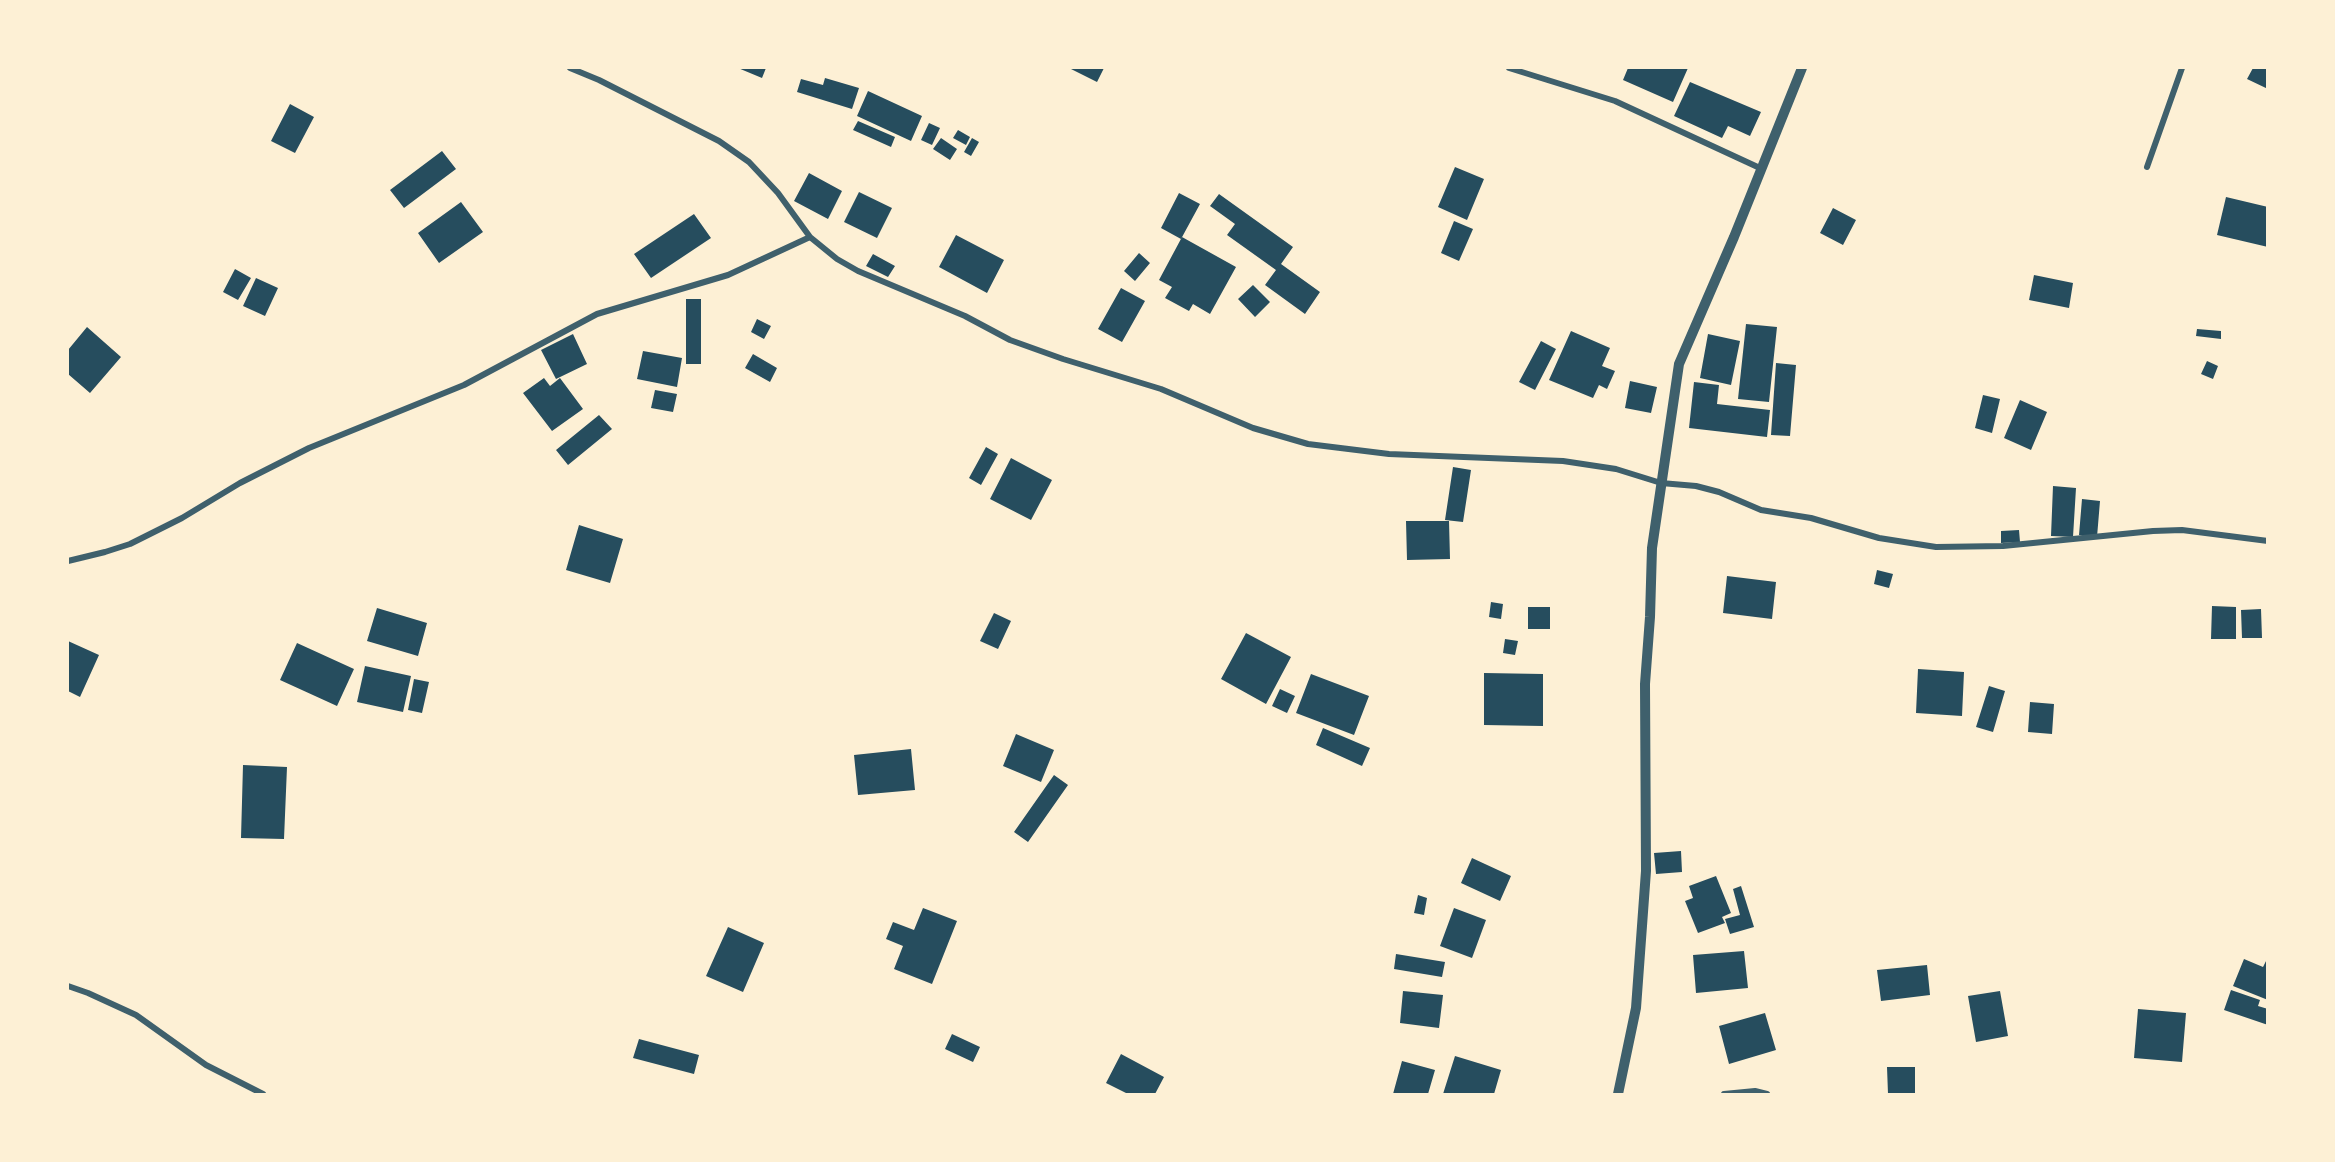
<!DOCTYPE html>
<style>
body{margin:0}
#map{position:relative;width:2335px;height:1162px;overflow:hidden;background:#fdf0d5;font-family:Poppins,sans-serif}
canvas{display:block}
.frame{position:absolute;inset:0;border:69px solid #fdf0d5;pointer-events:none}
</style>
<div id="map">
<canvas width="2335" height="1162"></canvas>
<div class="frame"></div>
</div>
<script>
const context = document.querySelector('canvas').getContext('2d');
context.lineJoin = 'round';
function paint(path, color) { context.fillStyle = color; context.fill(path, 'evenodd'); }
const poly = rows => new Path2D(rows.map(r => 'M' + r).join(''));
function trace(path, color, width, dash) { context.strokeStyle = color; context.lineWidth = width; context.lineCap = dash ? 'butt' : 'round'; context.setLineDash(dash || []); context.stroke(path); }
paint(poly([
 [738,68,766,68,762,78],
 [1069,68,1104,68,1097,82],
 [1628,68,1688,68,1673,102,1623,80],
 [2253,68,2268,68,2268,89,2247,79],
 [825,78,859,88,852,109,797,92,801,79,823,85],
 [1690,82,1761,112,1750,136,1728,126,1722,138,1674,116],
 [868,91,922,116,911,141,857,116],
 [290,104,314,117,295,153,271,141],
 [858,121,895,137,891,147,853,130],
 [929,123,940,128,932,145,921,140],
 [958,130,970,137,966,145,953,138],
 [941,138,957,149,950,160,933,149],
 [972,138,979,142,971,156,964,152],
 [442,151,456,169,404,208,390,190],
 [1455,167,1484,179,1467,220,1438,207],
 [809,173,842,191,828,219,794,201],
 [859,192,892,208,877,238,844,222],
 [1179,193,1200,204,1181,239,1161,228],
 [1219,194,1293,247,1281,264,1320,292,1305,314,1265,285,1276,270,1227,235,1235,224,1210,206],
 [2226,197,2268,207,2268,247,2217,235],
 [461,202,483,232,439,263,418,233],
 [1833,208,1856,220,1843,245,1820,233],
 [694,214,711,238,651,278,634,254],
 [1454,221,1473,229,1459,261,1441,253],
 [956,235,1004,260,987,293,939,267],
 [1182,237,1236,267,1210,314,1193,304,1189,311,1165,298,1172,287,1159,280],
 [1139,253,1150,263,1135,281,1124,271],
 [873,254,895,266,888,277,866,266],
 [235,269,251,278,238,300,223,292],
 [2034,275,2073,283,2069,308,2029,300],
 [256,278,278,288,265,316,243,306],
 [1253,285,1270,302,1255,317,1238,299],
 [1121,288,1145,301,1122,342,1098,329],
 [686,299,701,299,701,364,686,364],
 [757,319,771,326,764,339,751,332],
 [1746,324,1777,327,1769,402,1738,399],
 [87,327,121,357,90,393,68,374,68,350],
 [2197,329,2221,331,2221,339,2196,336],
 [1571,331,1610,348,1602,366,1615,371,1607,389,1599,385,1593,398,1549,380],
 [573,334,587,364,556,379,541,350],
 [1708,334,1740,341,1731,385,1700,378],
 [1541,341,1556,349,1535,390,1519,382],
 [643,351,682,358,677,387,637,379],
 [753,354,777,368,770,382,745,368],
 [2207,361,2218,366,2213,379,2201,374],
 [1776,363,1796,365,1790,436,1771,435],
 [544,378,550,386,560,378,583,409,552,431,523,393],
 [1630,381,1657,387,1651,413,1625,408],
 [1694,382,1719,385,1717,404,1770,410,1767,437,1689,428],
 [655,390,677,394,673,412,651,408],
 [1983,395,2000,399,1992,433,1975,428],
 [2020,400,2047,412,2031,450,2004,438],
 [599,415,612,429,568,465,556,450],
 [986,447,998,454,981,485,969,478],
 [1011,458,1052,480,1031,520,990,499],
 [1453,467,1471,470,1463,522,1445,520],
 [2053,486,2076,488,2073,537,2051,536],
 [2082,499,2100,501,2097,537,2079,535],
 [1406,521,1449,521,1450,559,1407,560],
 [579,525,623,539,610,583,566,570],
 [2019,530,2020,542,2001,543,2001,531],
 [1877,570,1893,574,1889,588,1874,584],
 [1727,576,1776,582,1772,619,1723,613],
 [1491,602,1503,604,1501,619,1489,617],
 [2212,606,2236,607,2236,639,2211,639],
 [1528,607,1550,607,1550,629,1528,629],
 [377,608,427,623,418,656,367,641],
 [2261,609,2262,638,2242,638,2241,610],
 [994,613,1011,621,998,649,980,641],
 [1246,633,1291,657,1266,704,1221,679],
 [1505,639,1518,641,1515,655,1503,653],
 [68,641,99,655,80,697,68,691],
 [297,643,354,669,337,706,280,680],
 [365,666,411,676,403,712,357,702],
 [1918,669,1964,672,1962,716,1916,713],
 [1484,673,1543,674,1543,726,1484,725],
 [1311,674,1369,696,1354,735,1296,713],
 [414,679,429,682,422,713,408,710],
 [1989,686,2005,691,1993,732,1976,727],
 [1280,689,1295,696,1287,713,1272,706],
 [2030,702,2054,704,2052,734,2028,732],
 [1323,728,1370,748,1362,766,1316,745],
 [1016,734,1054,750,1041,782,1003,766],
 [911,749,915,790,858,795,854,755],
 [243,765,287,767,284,839,241,838],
 [1054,775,1068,785,1028,842,1014,832],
 [1681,851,1682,872,1656,874,1654,853],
 [1472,858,1511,876,1500,901,1461,883],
 [1716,876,1731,913,1722,917,1725,923,1698,933,1685,901,1693,898,1689,886],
 [1741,886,1754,927,1730,934,1725,919,1740,915,1733,889],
 [1418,895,1427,898,1424,915,1414,913],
 [923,908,957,921,932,984,894,969,903,946,886,939,893,922,914,930],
 [1454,908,1486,920,1472,958,1440,946],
 [728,927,764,943,743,992,706,976],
 [1744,951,1748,988,1696,993,1693,955],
 [1396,954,1445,962,1442,977,1394,969],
 [2268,957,2268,1000,2233,986,2244,959,2263,967],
 [1927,965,1930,995,1881,1001,1877,970],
 [2231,990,2260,1000,2258,1006,2268,1009,2268,1025,2224,1010],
 [1403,991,1443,995,1439,1028,1400,1023],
 [2000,991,2008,1036,1976,1042,1968,996],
 [2138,1009,2186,1013,2182,1062,2134,1058],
 [1765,1013,1776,1050,1729,1064,1719,1026],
 [952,1034,980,1047,973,1062,945,1049],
 [639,1039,699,1055,694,1074,633,1058],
 [1121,1054,1164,1077,1155,1094,1128,1094,1106,1083],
 [1455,1056,1501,1070,1494,1094,1443,1094],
 [1402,1061,1435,1070,1428,1094,1393,1094],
 [1887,1067,1915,1067,1915,1094,1888,1094]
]), '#264d5e');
trace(poly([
 [570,68,599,80,719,141,749,162,778,193,810,237,837,259,858,271,965,316,1010,340,1063,359,1161,389,1253,428,1308,444,1389,454,1563,461,1616,469,1661,483,1696,486,1719,492,1761,510,1811,518,1879,538,1936,547,2003,546,2153,531,2182,530,2268,541],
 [1509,68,1615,101,1762,169],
 [2147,167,2182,68],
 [68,561,105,552,130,544,182,518,240,483,309,448,464,385,597,314,728,275,810,237],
 [68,986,88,993,136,1015,206,1065,263,1094],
 [1724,1094,1755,1091,1767,1094]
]), '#3f606c', 6);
trace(poly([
 [1618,1094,1636,1008,1646,871,1645,684,1650,617,1652,548,1679,364,1734,237,1802,68]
]), '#3f606c', 10);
</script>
